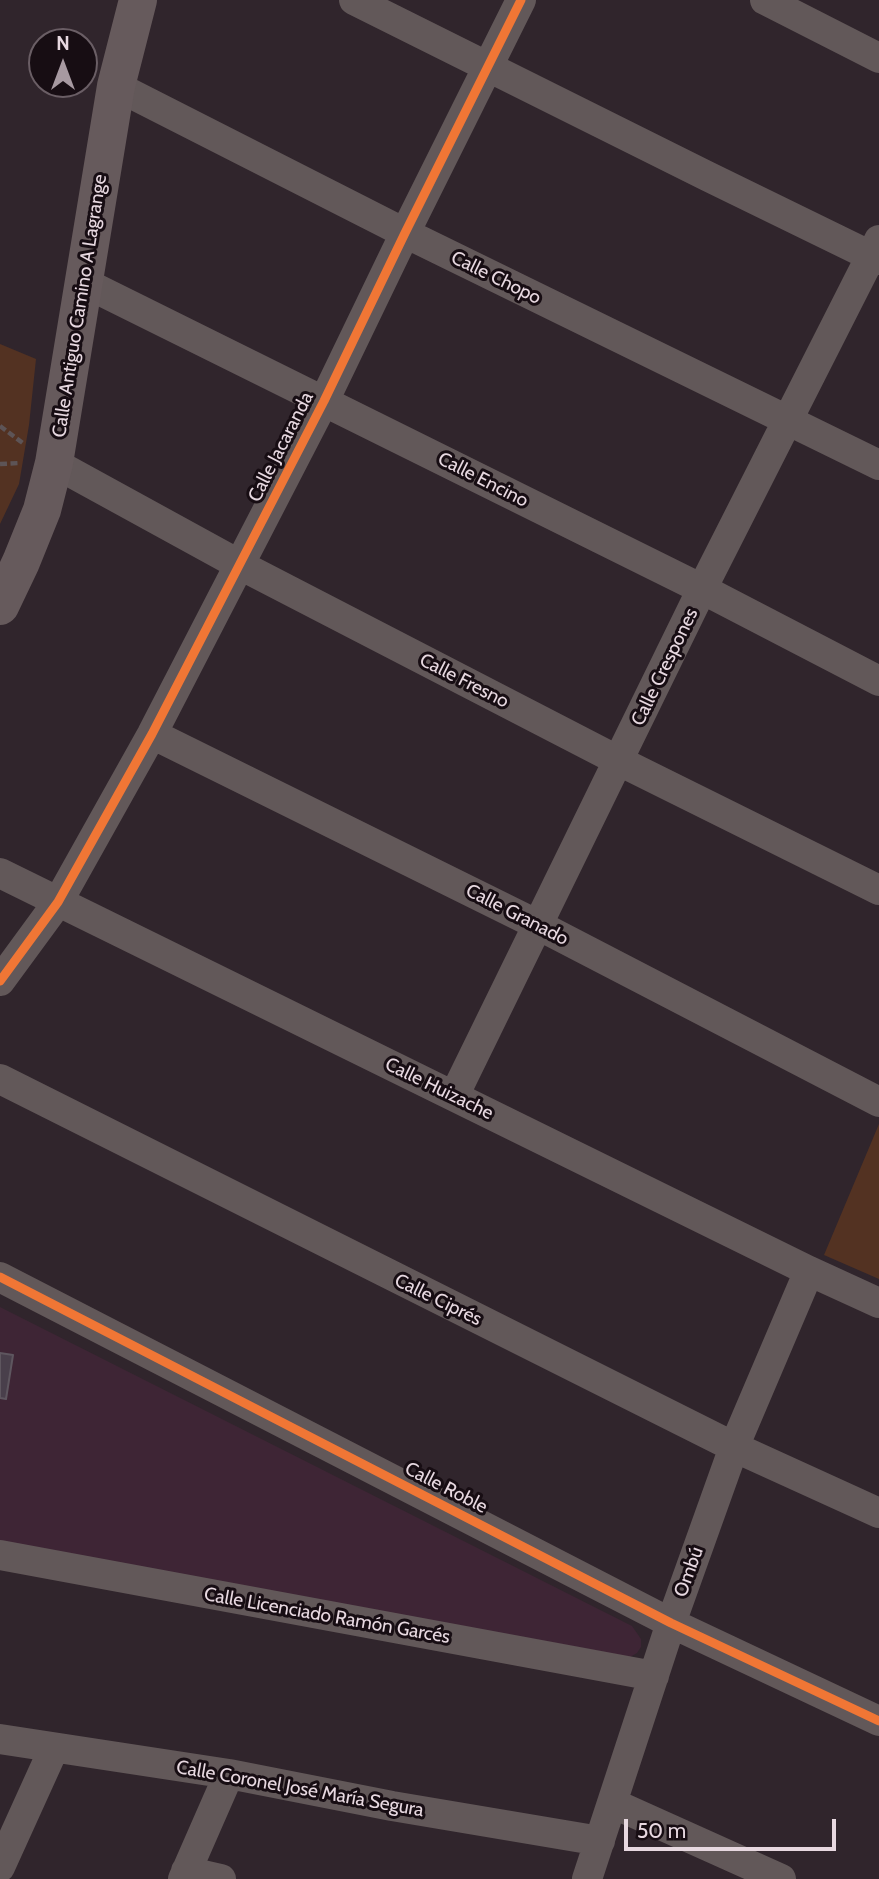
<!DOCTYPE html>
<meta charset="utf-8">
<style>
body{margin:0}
#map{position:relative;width:879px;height:1879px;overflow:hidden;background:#30252c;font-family:Cabin,sans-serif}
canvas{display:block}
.north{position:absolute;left:28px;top:28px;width:70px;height:70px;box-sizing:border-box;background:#170d13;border:2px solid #6a5e65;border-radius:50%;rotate:0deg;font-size:19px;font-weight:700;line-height:28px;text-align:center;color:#e7d8e0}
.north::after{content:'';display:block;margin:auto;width:24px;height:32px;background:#a799a1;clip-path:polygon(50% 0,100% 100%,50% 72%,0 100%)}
.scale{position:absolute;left:624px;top:1819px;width:212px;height:32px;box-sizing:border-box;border:4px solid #e7d8e0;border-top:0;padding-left:9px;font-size:21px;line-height:24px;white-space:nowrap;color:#e7d8e0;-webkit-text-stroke:5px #170d13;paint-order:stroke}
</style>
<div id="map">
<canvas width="879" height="1879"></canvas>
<div class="north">N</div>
<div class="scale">50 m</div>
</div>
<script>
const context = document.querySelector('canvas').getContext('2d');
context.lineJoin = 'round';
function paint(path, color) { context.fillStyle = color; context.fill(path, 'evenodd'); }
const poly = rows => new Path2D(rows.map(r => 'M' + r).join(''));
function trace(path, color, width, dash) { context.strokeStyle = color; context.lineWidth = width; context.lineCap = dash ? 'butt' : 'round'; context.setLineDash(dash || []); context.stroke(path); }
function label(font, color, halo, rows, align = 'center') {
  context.font = font + ' Cabin,sans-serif'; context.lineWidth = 6; context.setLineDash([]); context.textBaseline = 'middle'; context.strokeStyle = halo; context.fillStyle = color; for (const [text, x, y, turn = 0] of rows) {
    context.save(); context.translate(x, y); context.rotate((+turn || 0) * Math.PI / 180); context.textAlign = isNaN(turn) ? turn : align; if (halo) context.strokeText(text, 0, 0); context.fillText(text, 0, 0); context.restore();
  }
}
paint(poly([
 [0,1307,632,1626,641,1639,641,1647,637,1653,630,1657,0,1541]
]), '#3e2535');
paint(poly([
 [0,344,36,359,29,425,19,484,0,524],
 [879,1124,879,1279,824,1255]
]), '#533222');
const building = poly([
 [0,1353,13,1355,6,1399,0,1398,0,1353]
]);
paint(building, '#493f4b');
trace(building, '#5e565f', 2);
trace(poly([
 [0,426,24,444],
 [0,464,20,463]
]), '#5d5456', 4.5, [7, 3.5]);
trace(poly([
 [354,0,707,176,879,260],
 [765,0,879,58],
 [116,86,405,233,879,465],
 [85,283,702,589,879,681],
 [54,463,240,565,619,761,879,890],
 [152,734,538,925,879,1102],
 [0,873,809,1271,879,1303],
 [0,981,58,902,152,734,324,401,405,233,521,0],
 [0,1079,734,1447,879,1513],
 [454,1096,702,589,879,240],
 [0,1277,671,1623,879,1721],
 [0,1555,654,1676],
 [0,1739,229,1774,392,1806,600,1841],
 [612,1803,781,1879],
 [0,1867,54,1748],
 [186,1871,221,1879],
 [183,1879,229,1774],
 [587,1879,671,1623,734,1447,809,1271]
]), '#625859', 30);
trace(poly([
 [0,606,21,562,42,510,54,463,116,86,138,0]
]), '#665a5c', 38);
trace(poly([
 [0,981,58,902,152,734,324,401,405,233,521,0],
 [0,1277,671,1623,879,1721]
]), '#f07635', 9);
label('19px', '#e7d8e0', '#170d13', [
 ["Calle Chopo",496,278,26],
 ["Calle Antiguo Camino A Lagrange",80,306,-81],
 ["Calle Jacaranda",281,447,-63],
 ["Calle Encino",483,480,27],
 ["Calle Crespones",665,667,-64],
 ["Calle Fresno",464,681,27],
 ["Calle Granado",517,915,27],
 ["Calle Huizache",439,1089,26],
 ["Calle Ciprés",438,1300,26],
 ["Calle Roble",446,1488,27],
 ["Ombú",689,1572,-70],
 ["Calle Licenciado Ramón Garcés",327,1616,10],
 ["Calle Coronel José María Segura",300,1789,10]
]);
</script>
